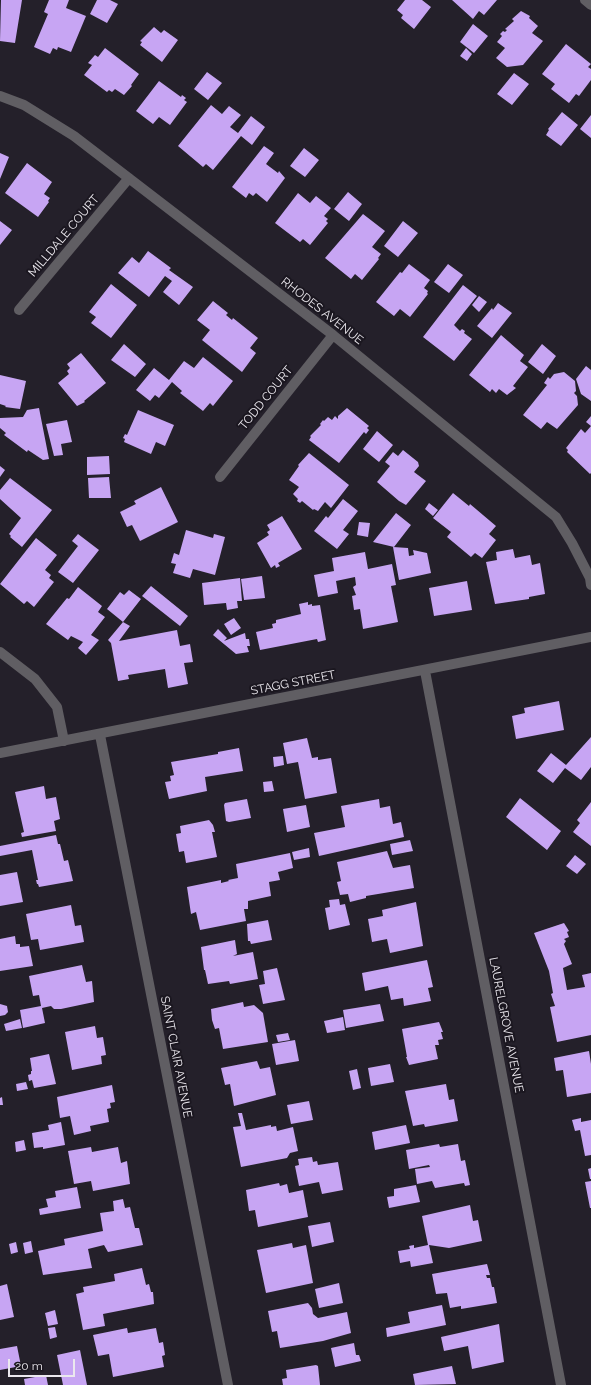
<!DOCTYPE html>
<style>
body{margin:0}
#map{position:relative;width:591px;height:1385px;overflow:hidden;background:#24202a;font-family:Raleway,sans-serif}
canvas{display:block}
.scale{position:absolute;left:8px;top:1359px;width:67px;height:18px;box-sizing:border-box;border:2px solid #ebe8ee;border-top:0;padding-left:5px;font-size:12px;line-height:14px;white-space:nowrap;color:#ebe8ee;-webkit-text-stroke:3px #1b1720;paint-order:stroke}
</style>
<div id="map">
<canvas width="591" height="1385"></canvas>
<div class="scale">20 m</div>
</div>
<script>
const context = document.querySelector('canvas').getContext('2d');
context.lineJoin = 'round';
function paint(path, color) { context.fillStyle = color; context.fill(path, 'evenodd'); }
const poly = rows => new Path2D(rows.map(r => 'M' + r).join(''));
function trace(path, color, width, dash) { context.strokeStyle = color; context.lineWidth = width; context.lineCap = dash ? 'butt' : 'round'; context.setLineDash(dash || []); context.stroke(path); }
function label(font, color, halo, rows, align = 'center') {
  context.font = font + ' Raleway,sans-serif'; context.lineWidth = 4; context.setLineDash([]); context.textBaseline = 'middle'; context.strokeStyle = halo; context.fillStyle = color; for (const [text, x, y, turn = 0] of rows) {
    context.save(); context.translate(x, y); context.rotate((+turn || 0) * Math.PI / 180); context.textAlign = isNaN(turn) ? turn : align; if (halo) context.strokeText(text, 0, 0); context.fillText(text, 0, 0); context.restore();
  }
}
paint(poly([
 [1,0,22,0,15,43,0,41],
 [49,0,69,0,66,8,86,16,71,52,58,47,57,50,53,48,50,54,34,47,48,14,44,12],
 [97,0,110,0,118,4,107,23,90,14],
 [405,0,422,0,431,7,414,29,401,18,403,15,397,10],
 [452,0,497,0,484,15,479,11,473,19],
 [521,11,530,16,529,18,538,26,532,33,543,41,523,65,507,67,496,58,505,48,497,42,502,36,500,34,503,31,505,32,507,30,505,29,514,21,512,19],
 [473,24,488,36,474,53,460,42],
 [154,27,161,33,164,30,178,40,162,62,140,45,142,42,140,41],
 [566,44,591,64,588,67,591,69,591,80,579,96,576,94,569,103,551,89,555,84,542,74],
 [105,48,139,74,131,85,132,86,124,95,115,89,112,92,109,90,107,92,84,75,92,65,88,63,95,55,98,57],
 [466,48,472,54,467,61,460,56],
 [207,72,222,83,208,100,194,89],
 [514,73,529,84,512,105,497,94],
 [159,81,181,97,182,95,186,98,184,100,187,102,170,125,159,117,153,124,136,111],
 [211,105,222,114,229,106,241,115,230,127,238,133,251,116,265,127,252,145,241,136,213,170,206,164,203,167,178,146],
 [562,112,578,125,561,146,546,135,549,130,548,129],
 [591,115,591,138,580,129],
 [264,146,274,153,266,164,278,173,279,171,285,178,267,202,256,193,253,196,249,193,246,198,232,187],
 [304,148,319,160,305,177,290,166],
 [0,153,9,157,0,179],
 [27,163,52,182,44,194,50,198,48,201,49,202,38,217,5,193],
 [348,192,362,204,349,221,334,209],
 [298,193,310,203,316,196,331,208,324,216,328,219,326,221,328,223,310,245,303,239,300,242,275,223],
 [363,214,385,231,372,247,381,254,378,258,379,259,362,280,355,274,351,279,325,258],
 [0,221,12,230,0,245],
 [403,221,418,233,398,257,384,246],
 [148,251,171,268,169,270,193,287,179,305,163,292,172,281,165,276,149,297,118,273,132,257,139,263],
 [409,264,430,280,424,288,428,291,427,293,428,294,410,317,400,309,394,316,376,302,400,272,402,273],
 [448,264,463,275,449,293,434,282],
 [111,284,137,305,111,338,91,323,96,317,89,312],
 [463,285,477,296,454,325,460,331,462,329,465,331,464,333,472,339,454,361,423,337],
 [479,296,487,302,479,312,472,305],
 [213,301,228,313,226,315,232,320,233,318,258,338,250,348,256,353,242,372,202,340,210,330,197,320],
 [498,303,512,313,492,338,477,326,492,308,493,310],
 [501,335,524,355,520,361,528,367,513,386,516,388,507,395,499,389,496,393,492,389,490,392,469,375],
 [124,344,146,364,135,377,111,360],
 [542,344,556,356,543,374,528,362],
 [81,353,106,383,84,401,85,402,77,406,58,383,69,374,67,371,70,368,67,364],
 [203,357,233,381,213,406,210,403,203,411,180,393,182,391,172,382,159,398,155,395,150,401,136,390,154,368,169,380,184,361,194,368],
 [586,366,591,370,591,401,581,394,576,379],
 [564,372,575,381,576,391,574,393,577,396,578,405,557,429,547,422,541,429,523,415,547,385,544,383,548,377,550,379,554,374],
 [0,375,26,381,20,409,5,407,6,406,0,404],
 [39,408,49,459,43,460,28,450,27,452,4,435,6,433,0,428,0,418,23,417,27,410],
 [347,408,369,426,367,428,369,430,366,434,364,432,339,463,309,440,311,437,310,436,321,425,320,424,323,420,324,421,328,417,332,420,335,416,338,419,338,416],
 [138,410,174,425,165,446,156,442,151,454,124,442,125,439,123,438,125,434,127,435],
 [591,416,591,426,586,422],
 [67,420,72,442,61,444,63,455,54,456,46,424],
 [591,426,591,473,590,474,567,452,568,450,566,448,581,429,585,433],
 [377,431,393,445,379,462,363,449],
 [403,450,418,462,419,466,414,472,426,481,406,505,399,501,377,482,390,466,385,462,393,452,398,456],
 [309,453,349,485,331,508,325,502,318,511,314,509,313,510,302,501,300,503,297,501,298,499,293,494,299,487,289,480,299,466,298,465],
 [109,456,110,474,87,475,87,457],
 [0,466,5,470,0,477],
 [109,477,111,498,89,498,88,478],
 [10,478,52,510,22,547,10,537,11,536,9,534,21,518,0,499,0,490],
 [161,487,178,522,140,541,132,525,127,527,120,512,136,504,134,501],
 [453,493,469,506,470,504,496,526,489,534,496,540,482,558,475,553,471,557,447,537,451,532,433,518],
 [343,499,358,511,343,530,349,534,337,549,314,531,326,516,328,518],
 [429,503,438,510,433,516,425,509],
 [396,513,411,525,394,547,373,542],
 [282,516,302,549,278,563,280,566,276,568,275,565,271,568,257,543,269,535,267,532,270,530,267,525],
 [359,522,370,523,368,537,357,535],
 [186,530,213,538,214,534,225,537,215,575,193,569,190,578,173,573,176,564,171,563,174,553,179,555],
 [78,534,99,550,73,583,58,572,78,546,72,541],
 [36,538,57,555,45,570,51,575,49,578,54,582,34,607,27,601,24,604,0,584],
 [393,547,408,548,409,556,414,555,413,550,427,553,431,573,399,580],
 [513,549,515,558,530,555,532,565,540,563,545,594,529,597,529,599,495,604,486,562,497,560,496,552],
 [365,552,368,569,392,564,396,585,391,586,398,622,363,629,360,609,354,610,352,596,356,595,353,587,356,585,355,577,336,581,338,593,318,597,314,575,334,571,332,558],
 [262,576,265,598,244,600,241,579],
 [240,578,242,601,237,601,238,608,227,610,226,603,204,605,202,583],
 [467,581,472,610,434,616,429,588],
 [151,586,188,616,180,626,142,596],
 [78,587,102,606,98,612,105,617,91,635,99,640,86,655,78,648,83,642,71,636,68,640,46,624,67,598,69,599],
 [129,590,141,599,123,622,107,609,120,592,124,595],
 [308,602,308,605,312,604,312,606,320,605,326,640,318,642,317,639,260,650,256,632,273,628,272,624,276,623,276,620,301,614,299,604],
 [234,618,241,628,231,635,224,624],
 [123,622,130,626,119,641,177,630,180,646,190,644,193,662,184,663,188,684,168,688,165,669,128,675,129,679,118,681,111,643,108,640],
 [218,629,227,638,224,641,245,633,246,639,249,639,250,646,247,646,249,652,236,654,213,635],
 [559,701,564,730,516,739,512,716,525,713,524,708],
 [591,737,591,767,581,780,565,768,553,783,537,771,551,753,566,765],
 [307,738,312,758,318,757,318,760,331,758,337,793,305,799,298,762,287,764,283,743],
 [239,748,243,771,205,777,207,791,169,799,165,782,171,781,170,776,174,775,171,762,218,754,218,752],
 [283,756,284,765,274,767,273,757],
 [272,781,274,791,264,792,263,782],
 [44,786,46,799,56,797,60,819,54,821,56,831,22,837,21,833,24,832,15,792],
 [520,798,561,831,547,850,506,817],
 [247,799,251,818,229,822,226,821,224,805,225,803],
 [379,799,380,808,390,806,393,824,401,822,404,837,319,856,314,833,345,827,341,806],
 [591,802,591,846,573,832,580,823,577,820],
 [306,805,310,827,287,832,283,809],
 [209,820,213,825,215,832,212,832,217,857,186,863,184,851,179,852,176,834,181,833,180,826],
 [56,835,58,844,60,844,64,861,68,860,73,881,39,887,38,884,37,884,36,880,38,880,32,850,0,856,0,846],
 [410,840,413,851,392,855,390,844],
 [309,848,310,857,294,860,292,852],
 [387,851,393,868,410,865,414,888,366,896,366,898,350,902,348,894,340,895,337,882,341,881,337,862],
 [290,853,293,868,278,872,280,880,269,882,271,896,248,901,248,909,244,909,246,921,200,930,196,912,191,914,187,887,221,880,221,883,229,881,228,880,238,878,236,864],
 [575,855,586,864,577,874,566,866],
 [17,872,23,902,0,906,0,875],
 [339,899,340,905,345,904,350,925,329,930,325,908,330,907,329,900],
 [416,902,423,946,390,953,387,939,372,942,368,919,383,916,382,910],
 [71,905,75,926,81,925,84,942,40,950,38,939,31,940,26,914],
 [268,920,272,940,251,944,250,941,248,941,247,924],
 [564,923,569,931,567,932,569,937,564,939,566,941,564,944,572,964,563,968,567,990,585,987,582,975,591,973,591,1035,557,1042,550,1007,555,1006,551,994,553,993,549,971,534,933],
 [15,936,16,944,20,944,20,947,29,946,33,966,0,971,0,939],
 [235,940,237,954,233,956,253,952,258,979,230,984,229,981,208,984,205,970,204,970,201,947],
 [427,960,433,987,428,988,431,1001,404,1006,403,998,391,1000,388,986,365,991,362,973],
 [82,965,86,982,92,981,94,1002,61,1009,54,1009,51,1006,42,1008,45,1023,23,1028,20,1010,41,1006,39,995,33,996,29,976],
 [277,968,285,1000,263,1004,259,985,265,984,263,971],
 [243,1002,244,1007,254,1005,263,1013,268,1042,223,1049,219,1028,215,1029,212,1020,211,1009],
 [0,1004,7,1006,8,1012,5,1015,0,1016],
 [380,1004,384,1021,346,1028,343,1010],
 [343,1017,345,1030,327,1033,324,1021],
 [20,1019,22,1028,6,1031,4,1024],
 [439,1022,443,1032,441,1032,443,1039,438,1040,439,1045,435,1045,438,1059,409,1065,406,1057,407,1057,402,1029],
 [95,1026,97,1038,103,1037,106,1055,101,1056,102,1064,72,1070,65,1032],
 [288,1033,290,1040,278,1042,276,1035],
 [295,1040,299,1061,276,1065,272,1044],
 [589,1051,591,1064,591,1093,567,1097,563,1070,556,1071,554,1058],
 [49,1054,56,1084,34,1088,32,1080,29,1081,28,1075,31,1074,31,1071,32,1071,30,1058],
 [257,1061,260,1069,270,1067,276,1095,234,1106,230,1084,225,1085,221,1068],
 [390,1064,394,1082,371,1086,368,1068],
 [357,1069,361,1088,353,1090,349,1071],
 [26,1082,28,1089,17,1091,16,1084],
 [446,1084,449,1100,454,1099,458,1121,425,1127,424,1124,413,1126,405,1091],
 [112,1085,115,1102,110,1103,111,1108,107,1109,109,1122,90,1126,91,1131,74,1135,70,1116,60,1118,57,1097],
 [2,1097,3,1105,0,1105,0,1098],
 [309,1101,313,1120,291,1124,287,1105],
 [238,1113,242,1113,246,1130,271,1125,271,1127,276,1126,277,1131,293,1127,298,1151,290,1153,287,1158,241,1167,233,1127,241,1126],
 [581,1118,581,1122,591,1120,591,1155,585,1156,580,1130,575,1131,572,1120],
 [61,1122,65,1145,43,1149,43,1147,34,1148,32,1133,49,1130,48,1125],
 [406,1125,410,1143,375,1150,372,1132],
 [24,1140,26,1150,16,1152,15,1142],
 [439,1144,440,1147,458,1144,461,1161,465,1160,470,1185,465,1186,464,1183,435,1188,432,1181,417,1184,415,1169,430,1167,429,1165,409,1169,406,1150],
 [91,1147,92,1152,118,1147,121,1163,127,1161,130,1184,93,1191,91,1181,74,1184,68,1151],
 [312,1157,313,1162,317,1161,318,1165,338,1162,343,1190,322,1194,319,1182,299,1186,295,1166,299,1165,298,1159],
 [591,1168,591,1179,590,1179,588,1169],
 [591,1181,591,1208,590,1208,585,1182],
 [279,1183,280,1186,287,1184,289,1193,303,1190,308,1217,258,1227,255,1210,249,1211,246,1190],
 [416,1185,420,1202,389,1208,387,1197,394,1196,394,1189],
 [77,1187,81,1208,40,1215,39,1209,48,1207,46,1199,56,1197,55,1191],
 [123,1199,125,1208,130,1207,135,1228,139,1228,143,1245,108,1252,104,1245,88,1249,92,1268,43,1275,38,1251,65,1245,64,1239,103,1231,100,1213,114,1211,113,1201],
 [470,1205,473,1221,478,1220,482,1241,449,1248,429,1245,433,1263,411,1267,410,1261,400,1263,398,1251,410,1249,409,1246,414,1245,414,1248,428,1245,422,1216],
 [330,1222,334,1242,312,1247,308,1226],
 [31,1241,33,1252,25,1254,23,1243],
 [16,1242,18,1252,11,1254,9,1244],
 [292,1243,293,1248,306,1245,313,1283,266,1293,257,1250],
 [487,1264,490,1275,486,1275,487,1278,490,1278,492,1287,494,1287,497,1303,461,1309,461,1306,450,1308,447,1293,436,1294,432,1274],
 [142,1268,146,1285,149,1284,151,1292,153,1292,154,1304,103,1314,105,1326,83,1330,76,1294,84,1292,83,1287,115,1281,114,1274],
 [339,1283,343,1303,319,1308,315,1289],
 [7,1284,14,1317,0,1320,0,1286],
 [308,1303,312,1308,313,1314,318,1318,347,1312,351,1333,323,1341,280,1348,277,1331,272,1332,268,1311],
 [442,1305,446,1325,387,1337,386,1328,410,1323,408,1312],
 [55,1310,58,1324,48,1326,45,1313],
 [499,1324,504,1362,472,1369,468,1346,444,1351,441,1337],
 [55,1327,57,1337,50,1339,48,1328],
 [127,1328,128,1333,156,1328,159,1343,163,1342,165,1355,162,1356,164,1367,113,1377,109,1354,98,1356,93,1335],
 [354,1343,356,1355,359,1355,361,1361,335,1367,331,1348],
 [17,1346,21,1366,0,1370,0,1349],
 [80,1350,87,1385,63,1385,57,1355],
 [316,1365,318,1366,320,1385,283,1385,282,1379,287,1378,286,1370],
 [452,1366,456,1384,415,1385,413,1374],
 [46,1375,48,1385,25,1385,24,1379]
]), '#c7a5f3');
trace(poly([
 [585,0,591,5],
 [0,96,24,105,74,136,333,335,556,517,572,543,590,578,591,585],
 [19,310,129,178],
 [220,477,333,335],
 [0,652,35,679,57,707,64,741],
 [425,671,561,1385],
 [100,735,228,1385],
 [0,753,591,637]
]), '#605e63', 10);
label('12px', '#ebe8ee', '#1b1720', [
 ["MILLDALE COURT",64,236,-50],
 ["RHODES AVENUE",322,311,38],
 ["TODD COURT",266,398,-51],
 ["STAGG STREET",293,683,-11],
 ["LAURELGROVE AVENUE",506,1025,79],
 ["SAINT CLAIR AVENUE",176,1057,79]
]);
</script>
